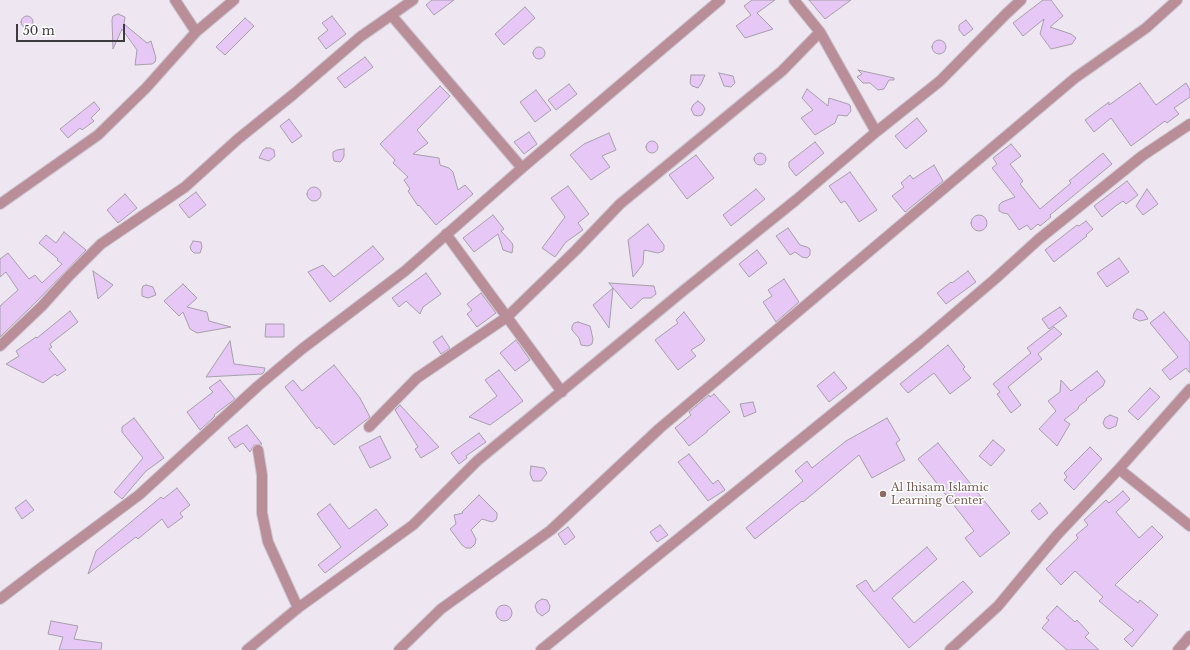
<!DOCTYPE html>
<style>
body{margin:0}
#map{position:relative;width:1190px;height:650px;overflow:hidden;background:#eee7f2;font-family:"Libre Baskerville",serif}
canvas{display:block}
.scale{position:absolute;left:16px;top:24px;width:109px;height:18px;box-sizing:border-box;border:2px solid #3e3b40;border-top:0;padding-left:5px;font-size:12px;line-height:14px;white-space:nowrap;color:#3e3b40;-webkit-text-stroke:3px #fff;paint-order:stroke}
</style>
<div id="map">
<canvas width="1190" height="650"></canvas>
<div class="scale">50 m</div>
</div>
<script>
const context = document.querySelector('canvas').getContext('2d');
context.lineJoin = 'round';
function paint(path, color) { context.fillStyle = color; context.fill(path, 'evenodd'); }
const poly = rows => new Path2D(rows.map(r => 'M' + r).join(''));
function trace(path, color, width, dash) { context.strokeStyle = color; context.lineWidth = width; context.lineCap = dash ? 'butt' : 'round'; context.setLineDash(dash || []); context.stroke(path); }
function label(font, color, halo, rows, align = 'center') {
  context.font = font + ' "Libre Baskerville",serif'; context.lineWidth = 3; context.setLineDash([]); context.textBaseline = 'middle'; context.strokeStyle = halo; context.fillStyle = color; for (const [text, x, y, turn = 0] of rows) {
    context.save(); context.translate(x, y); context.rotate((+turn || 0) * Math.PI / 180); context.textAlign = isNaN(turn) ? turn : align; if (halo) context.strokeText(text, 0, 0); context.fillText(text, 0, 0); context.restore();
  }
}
const building = poly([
 [432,0,454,0,434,15,426,5,432,0],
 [752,0,775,0,757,13,773,29,745,38,736,26,751,15,744,6,752,0],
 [809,0,851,0,825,19,809,0],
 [1043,0,1051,0,1063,16,1050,27,1071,34,1076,38,1072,44,1051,49,1040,34,1044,19,1023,36,1013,23,1043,0],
 [525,7,535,18,504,45,495,34,525,7],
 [118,14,125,17,124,24,147,43,151,41,156,58,155,62,152,64,135,65,137,50,122,29,113,49,112,20,113,16,118,14],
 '21 22a6 6 0 1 1 12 0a6 6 0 1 1-12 0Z',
 [332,16,346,34,326,49,318,38,328,30,322,23,332,16],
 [245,18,254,26,225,55,216,47,245,18],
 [966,20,973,29,964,36,959,30,959,25,966,20],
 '932 47a7 7 0 1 1 14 0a7 7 0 1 1-14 0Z',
 '533 53a6 6 0 1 1 12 0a6 6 0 1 1-12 0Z',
 [365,57,373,67,345,88,337,78,365,57],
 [858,70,894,78,894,80,889,80,884,89,878,90,870,83,863,83,857,77,862,74,858,70],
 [719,73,733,76,735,83,731,87,724,86,719,73],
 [691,75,705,75,701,84,698,88,692,86,690,83,691,75],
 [1140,83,1156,105,1186,83,1190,90,1190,97,1174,108,1179,114,1167,123,1165,121,1131,146,1111,118,1094,132,1085,120,1109,102,1109,105,1140,83],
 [569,84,577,94,556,110,548,100,569,84],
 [440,86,450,96,417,130,428,143,413,154,439,158,440,165,449,168,453,172,458,190,465,185,473,194,436,225,419,205,418,206,408,191,410,189,404,180,408,177,393,163,395,160,380,144,440,86],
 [807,89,828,106,829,98,848,104,850,105,851,111,847,116,838,115,835,123,815,135,801,118,813,110,802,98,807,89],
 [536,90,551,110,535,122,520,102,536,90],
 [698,101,703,105,705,109,702,115,698,116,694,115,691,109,693,105,698,101],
 [94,102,100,109,91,118,94,121,82,130,80,128,68,138,60,129,94,102],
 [917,118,927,131,906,149,895,136,917,118],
 [289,119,302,136,292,143,280,126,289,119],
 [529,132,537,144,524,154,514,142,529,132],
 [609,133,616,150,602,156,610,167,591,180,570,155,584,144,609,133],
 '646 147a6 6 0 1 1 12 0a6 6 0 1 1-12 0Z',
 [815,142,824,153,796,176,789,167,789,162,815,142],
 [1011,144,1021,156,1010,164,1023,181,1020,184,1040,209,1071,183,1069,181,1103,153,1112,164,1050,215,1051,217,1040,226,1038,224,1031,230,1027,225,1019,230,1008,214,1003,213,999,211,999,205,1002,202,1015,197,992,168,997,164,993,158,1011,144],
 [266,148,270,148,274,150,275,156,269,161,259,158,263,150,266,148],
 [344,149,344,156,342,160,340,162,334,161,333,157,333,152,337,150,344,149],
 '754 159a6 6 0 1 1 12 0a6 6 0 1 1-12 0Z',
 [696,155,714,178,687,199,669,175,696,155],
 [934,165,943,181,905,212,892,196,904,187,901,183,910,175,913,179,934,165],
 [850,172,877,210,859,222,845,201,841,203,829,186,850,172],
 [1127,181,1138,195,1126,204,1123,201,1117,205,1102,217,1094,206,1127,181],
 [568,186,589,214,578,223,583,230,566,242,555,257,542,248,565,217,551,198,568,186],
 '307 194a7 7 0 1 1 14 0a7 7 0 1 1-14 0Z',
 [756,189,765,199,731,226,723,215,756,189],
 [1147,189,1158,204,1143,215,1136,206,1147,189],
 [196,192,206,205,189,218,179,205,196,192],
 [125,194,137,208,118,223,107,210,125,194],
 [493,215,504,229,501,231,512,243,513,246,512,253,503,250,498,234,474,252,463,238,493,215],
 '971 223a8 8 0 1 1 16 0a8 8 0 1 1-16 0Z',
 [1086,221,1093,229,1086,235,1087,236,1054,262,1045,250,1077,225,1079,226,1086,221],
 [648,224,664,245,664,249,663,251,658,253,644,250,643,264,633,277,628,240,648,224],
 [788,228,800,245,807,247,810,249,810,255,807,258,802,257,795,252,790,255,776,236,788,228],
 [64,232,86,250,37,301,0,337,0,306,18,290,6,272,0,277,0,259,8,253,29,279,35,275,42,283,62,264,57,260,58,259,39,243,46,235,56,243,64,232],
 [193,241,201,242,202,247,200,253,194,253,191,250,190,247,193,241],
 [373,246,384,259,330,302,308,272,323,265,334,277,373,246],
 [757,250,767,263,749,277,739,264,757,250],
 [1119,258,1129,272,1107,287,1097,273,1119,258],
 [93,271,113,285,98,299,93,271],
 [968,271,976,282,946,304,937,293,951,282,952,283,968,271],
 [426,273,441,294,423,307,420,314,406,301,399,307,392,298,426,273],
 [784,279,799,302,776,322,763,302,772,296,768,290,784,279],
 [609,283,654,286,656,294,651,298,643,298,631,309,613,288,609,328,593,305,613,288,609,283],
 [183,284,197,298,187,307,207,312,209,321,231,327,197,333,190,329,183,312,179,316,164,301,183,284],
 [146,285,153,287,156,295,148,298,142,296,142,289,143,286,146,285],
 [481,293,496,313,477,327,467,314,472,310,467,304,481,293],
 [1060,307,1067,316,1049,329,1042,319,1060,307],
 [1137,309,1143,311,1148,319,1140,321,1133,318,1134,313,1137,309],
 [70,311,78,322,50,344,52,347,49,349,66,370,57,376,55,374,43,383,6,364,19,356,16,351,36,337,37,338,70,311],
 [684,312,705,340,701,344,691,350,696,356,678,370,655,340,678,323,676,320,684,312],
 [1164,312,1190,343,1190,373,1186,368,1170,380,1162,370,1178,357,1150,323,1164,312],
 [578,322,590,326,593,339,592,344,588,346,581,345,579,338,572,330,572,326,574,323,578,322],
 [266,324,284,324,284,337,265,337,266,324],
 [1054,327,1062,334,1038,354,1042,359,1008,387,1021,405,1011,413,997,394,1000,392,993,384,1031,353,1027,348,1054,327],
 [442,336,450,348,441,354,433,342,442,336],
 [516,340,530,360,515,371,500,353,516,340],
 [230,341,234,364,265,368,264,372,262,374,206,377,230,341],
 [948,345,965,367,963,369,971,378,950,394,934,373,908,393,900,384,948,345],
 [334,365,360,398,370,417,334,445,319,427,317,429,285,387,293,380,302,391,334,365],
 [499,370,523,401,490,425,469,417,497,396,485,380,499,370],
 [1097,371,1105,381,1103,386,1086,399,1087,400,1079,406,1078,409,1064,420,1070,424,1057,446,1039,429,1056,411,1048,401,1060,392,1061,380,1071,391,1097,371],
 [834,372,847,388,829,402,817,386,834,372],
 [220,380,235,399,214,415,215,416,200,430,187,412,213,392,209,388,220,380],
 [1150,388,1160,397,1138,420,1128,411,1150,388],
 [714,394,730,412,707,431,707,432,689,446,675,428,691,415,689,412,709,395,710,397,714,394],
 [753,402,756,412,744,417,740,404,753,402],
 [400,405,439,447,421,458,415,449,418,447,395,410,400,405],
 [1110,415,1118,418,1116,426,1109,429,1105,427,1103,423,1105,418,1110,415],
 [134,418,164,458,146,471,122,499,114,492,143,458,122,432,122,427,134,418],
 [887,418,900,440,896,443,905,460,872,478,859,455,803,502,802,501,755,539,746,528,803,481,795,471,807,461,812,468,846,441,887,418],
 [247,425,262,444,254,445,250,452,243,443,235,448,228,438,247,425],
 [479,433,486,442,466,456,467,458,459,464,451,453,479,433],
 [380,436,391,458,370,468,359,447,380,436],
 [993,440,1005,450,991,466,979,456,993,440],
 [938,443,1010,533,980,557,965,538,974,531,918,459,938,443],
 [1090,447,1102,459,1074,490,1064,480,1067,477,1064,473,1090,447],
 [689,454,713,484,718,480,725,490,708,501,678,462,689,454],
 [531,466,544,468,547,473,541,481,533,481,530,474,531,466],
 [177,488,190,505,180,513,183,517,168,528,162,519,138,539,136,537,88,574,96,551,161,497,163,499,177,488],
 [1123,491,1130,499,1116,512,1139,538,1152,526,1163,537,1115,585,1138,603,1140,600,1158,615,1132,647,1124,639,1134,630,1099,601,1103,597,1075,571,1061,585,1046,569,1078,538,1076,535,1088,525,1084,520,1106,500,1109,503,1123,491],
 [479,495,497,513,497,517,496,520,492,522,482,519,471,530,476,539,475,544,471,548,466,548,462,545,450,529,456,524,454,515,463,513,462,512,479,495],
 [26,500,34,510,22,519,15,508,26,500],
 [1040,503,1048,513,1039,520,1031,511,1040,503],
 [330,504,349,529,376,509,388,525,325,573,318,565,341,547,317,514,330,504],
 [660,525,668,535,657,542,650,532,660,525],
 [568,527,575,537,565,545,558,534,568,527],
 [927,547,937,559,892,598,914,623,963,581,973,592,909,648,856,586,866,580,874,592,927,547],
 [542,599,547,600,550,606,549,611,542,616,537,612,535,606,537,602,542,599],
 '496 613a8 8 0 1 1 16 0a8 8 0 1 1-16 0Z',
 [1057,606,1075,622,1077,620,1089,633,1085,637,1099,650,1067,650,1042,628,1049,620,1046,618,1057,606],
 [51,621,78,626,74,639,102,643,101,650,59,650,63,637,48,634,51,621]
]);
paint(building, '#e6c7f6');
trace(building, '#a69faa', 1);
const minor = poly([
 [175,0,196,32],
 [794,0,820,32,876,132],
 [392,16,522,168],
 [0,204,98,135,146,88,196,32,234,0],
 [446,234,562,392],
 [0,346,42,306,69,276,101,244,185,187,238,139,295,93,360,37,413,0],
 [369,427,417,378,507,317,576,250,620,204,782,71,820,32],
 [258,450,262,475,262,513,268,542,298,608],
 [1119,469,1190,526],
 [0,599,38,570,139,495,258,386,302,349,405,271,522,168,720,0],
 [247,650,298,608,413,525,477,461,683,291,796,200,876,132,940,81,1006,14,1021,0],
 [399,650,441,609,551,530,660,428,1075,78,1146,28,1177,0],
 [541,650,920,343,995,279,1039,239,1142,156,1190,124],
 [950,650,998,606,1057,535,1119,469,1190,389],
 [1178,650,1190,636]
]);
trace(minor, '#cbc5ce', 12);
trace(minor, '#b98e98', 10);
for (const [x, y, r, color] of [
 [883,494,4,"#8d6e63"]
]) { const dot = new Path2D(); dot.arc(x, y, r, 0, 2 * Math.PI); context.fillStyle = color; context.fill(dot); trace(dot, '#fff', 1.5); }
label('11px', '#785e54', '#fff', [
 ["Al Ihisam Islamic",891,488],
 ["Learning Center",891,501]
], 'left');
</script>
